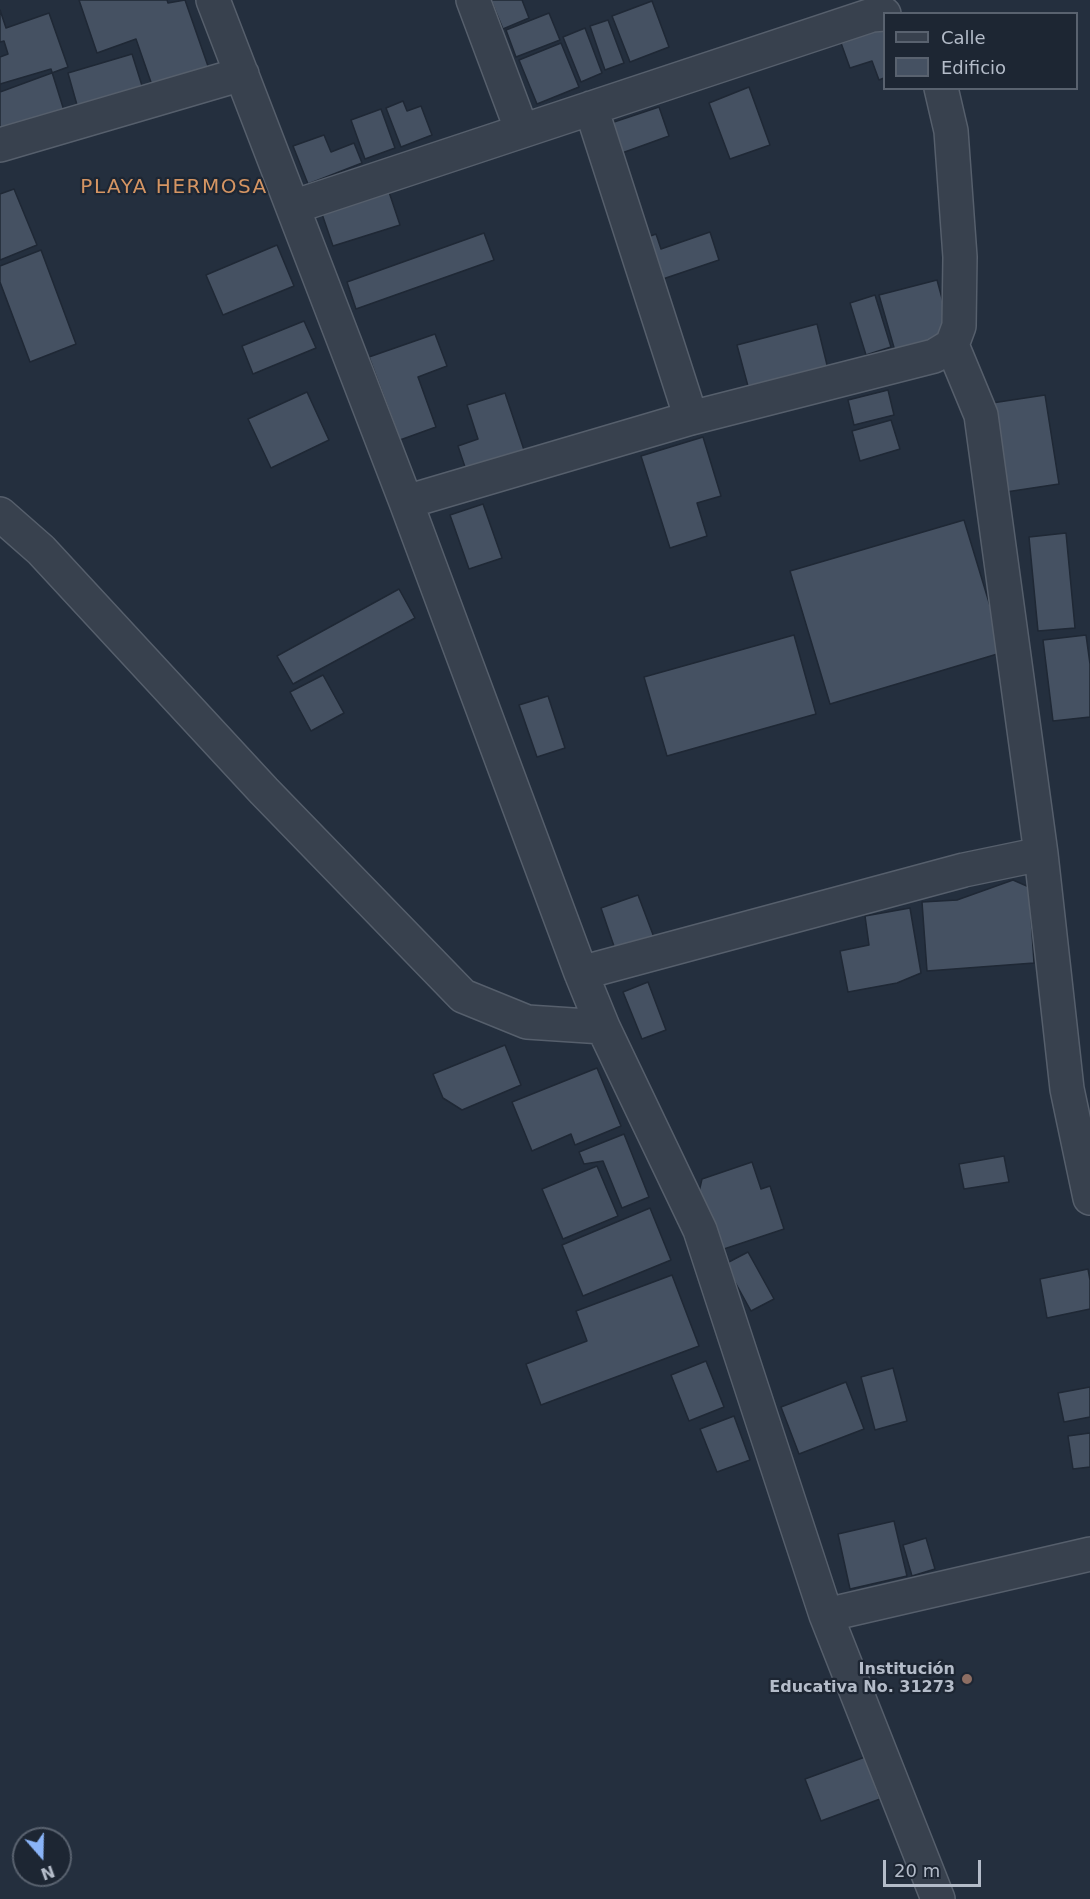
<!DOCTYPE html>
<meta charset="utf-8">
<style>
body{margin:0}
#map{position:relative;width:1090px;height:1899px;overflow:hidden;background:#242f3e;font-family:"DejaVu Sans",sans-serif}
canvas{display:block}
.legend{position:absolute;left:883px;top:12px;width:195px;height:78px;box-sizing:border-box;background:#1d2633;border:2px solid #59626f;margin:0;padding:8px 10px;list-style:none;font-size:18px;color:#b4bcc9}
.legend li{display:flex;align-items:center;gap:12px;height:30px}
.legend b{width:30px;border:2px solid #59626f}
.north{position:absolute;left:12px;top:1827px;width:60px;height:60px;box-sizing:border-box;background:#1d2633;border:2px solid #59626f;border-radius:50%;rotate:160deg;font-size:16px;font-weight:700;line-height:24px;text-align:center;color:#b4bcc9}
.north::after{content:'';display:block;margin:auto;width:21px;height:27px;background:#8ab4f8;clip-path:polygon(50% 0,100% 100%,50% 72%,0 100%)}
.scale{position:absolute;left:883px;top:1860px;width:98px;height:27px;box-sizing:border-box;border:3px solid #b4bcc9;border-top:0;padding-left:8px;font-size:18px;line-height:21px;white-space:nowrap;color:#b4bcc9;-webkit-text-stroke:4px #1d2633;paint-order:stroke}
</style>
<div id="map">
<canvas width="1090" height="1899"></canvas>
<ul class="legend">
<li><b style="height:8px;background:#38414e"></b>Calle</li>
<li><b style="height:16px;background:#455162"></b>Edificio</li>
</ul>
<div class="north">N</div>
<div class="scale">20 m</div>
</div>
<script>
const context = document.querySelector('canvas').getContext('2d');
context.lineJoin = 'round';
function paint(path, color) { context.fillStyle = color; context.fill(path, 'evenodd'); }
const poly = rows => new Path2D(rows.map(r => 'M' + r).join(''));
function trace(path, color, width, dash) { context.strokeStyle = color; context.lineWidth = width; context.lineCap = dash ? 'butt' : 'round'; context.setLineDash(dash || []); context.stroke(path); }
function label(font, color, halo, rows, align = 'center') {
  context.font = font + ' "DejaVu Sans",sans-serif'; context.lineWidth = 4.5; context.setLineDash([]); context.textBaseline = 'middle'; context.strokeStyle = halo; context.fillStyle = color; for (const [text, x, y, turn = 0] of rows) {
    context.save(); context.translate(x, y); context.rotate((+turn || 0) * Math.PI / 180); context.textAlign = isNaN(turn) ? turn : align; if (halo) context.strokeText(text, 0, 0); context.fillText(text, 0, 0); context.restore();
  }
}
const building = poly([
 [79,0,167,0,168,3,185,0,209,69,153,88,136,39,97,53,79,0],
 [491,0,522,0,529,18,503,29,491,0],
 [652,1,669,47,630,62,612,16,652,1],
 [0,10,6,28,49,13,68,67,0,92,0,57,8,54,4,41,0,42,0,10],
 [549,13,560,40,516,57,506,30,549,13],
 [608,20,624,63,605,70,590,26,608,20],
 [884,27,884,78,879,80,872,61,850,68,841,43,884,27],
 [585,28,602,73,581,82,563,37,585,28],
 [561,43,579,87,537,104,519,60,561,43],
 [132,54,144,92,79,112,68,73,132,54],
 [51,69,66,117,3,137,0,126,0,84,51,69],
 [749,87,770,145,730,159,709,103,749,87],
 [403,101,407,111,421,106,432,135,401,147,386,108,403,101],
 [659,107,669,136,622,153,611,123,659,107],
 [381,109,395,148,365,159,351,120,381,109],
 [324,135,331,152,354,143,362,163,308,184,293,146,324,135],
 [14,189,37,245,0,260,0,194,14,189],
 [389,192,400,225,333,246,322,214,389,192],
 [710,232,719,260,654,282,639,240,656,234,661,249,710,232],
 [484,233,494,260,356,309,347,282,484,233],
 [277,245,294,286,223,315,206,275,277,245],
 [41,250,76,344,30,362,0,282,0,266,41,250],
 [937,280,952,335,895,351,879,295,937,280],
 [875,295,891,347,866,355,850,303,875,295],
 [304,321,316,348,253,374,242,346,304,321],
 [817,324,828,369,749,390,737,345,817,324],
 [435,334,447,366,418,377,436,427,400,440,369,357,435,334],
 [888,390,894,415,854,425,848,400,888,390],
 [307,392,329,440,271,468,248,419,307,392],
 [505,393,526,456,468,476,458,446,478,439,467,405,505,393],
 [1045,395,1059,484,1006,492,992,403,1045,395],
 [891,420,900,449,860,461,852,431,891,420],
 [703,437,721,496,697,503,707,536,670,548,641,456,703,437],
 [483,504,502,558,469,569,450,515,483,504],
 [964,520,1004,652,830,704,790,571,964,520],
 [1066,533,1075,628,1038,631,1029,537,1066,533],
 [399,589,415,618,293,684,277,656,399,589],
 [794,635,816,714,667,756,644,677,794,635],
 [1086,635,1090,664,1090,717,1053,721,1043,640,1086,635],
 [323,675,344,713,311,731,290,692,323,675],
 [548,696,565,748,537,757,519,705,548,696],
 [1013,880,1029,887,1034,963,927,971,922,902,957,900,1013,880],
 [638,895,655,940,617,955,601,908,638,895],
 [910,908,921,973,897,983,848,992,840,951,869,945,865,916,910,908],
 [648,982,666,1030,642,1039,623,992,648,982],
 [505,1045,521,1085,462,1110,443,1098,433,1074,505,1045],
 [597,1068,621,1126,575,1145,571,1134,532,1151,512,1102,597,1068],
 [624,1134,649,1197,622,1208,603,1161,584,1164,579,1152,624,1134],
 [1004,1156,1009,1182,964,1189,959,1164,1004,1156],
 [752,1162,761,1189,770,1186,784,1229,718,1251,699,1192,702,1179,752,1162],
 [597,1166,618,1216,563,1239,542,1189,597,1166],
 [650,1208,671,1260,583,1296,562,1245,650,1208],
 [748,1252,774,1299,751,1311,725,1264,748,1252],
 [1088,1269,1090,1280,1090,1309,1047,1318,1040,1279,1088,1269],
 [672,1275,699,1346,541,1405,526,1364,587,1341,576,1311,672,1275],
 [706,1361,724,1407,689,1421,671,1375,706,1361],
 [893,1368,907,1421,875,1430,861,1377,893,1368],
 [846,1382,864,1429,799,1454,781,1407,846,1382],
 [1090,1387,1090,1417,1064,1422,1058,1393,1090,1387],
 [734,1416,750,1460,717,1472,700,1429,734,1416],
 [1090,1433,1090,1467,1073,1469,1068,1436,1090,1433],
 [894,1521,907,1576,850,1589,838,1534,894,1521],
 [926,1538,935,1569,912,1576,903,1545,926,1538],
 [865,1757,880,1799,821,1821,805,1779,865,1757]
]);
paint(building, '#455162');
trace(building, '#1f2835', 1.5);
const minor = poly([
 [213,0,406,502,581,973,603,1027],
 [473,0,522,131],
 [591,108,691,418],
 [0,145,242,74],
 [293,207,872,15,884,14],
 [952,345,981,415,1041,854,1067,1089,1090,1198],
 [406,502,691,418,934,356,952,345,959,326,960,257,951,131,941,88],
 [0,514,41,550,264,791,463,996,527,1022,603,1027,700,1230,826,1615,938,1899],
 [581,973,964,870,1041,854],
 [826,1615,1090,1554]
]);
trace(minor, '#565f6c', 36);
trace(minor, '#38414e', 33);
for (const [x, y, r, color] of [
 [967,1679,6,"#8d6e63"]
]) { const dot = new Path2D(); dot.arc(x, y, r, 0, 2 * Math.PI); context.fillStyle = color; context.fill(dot); trace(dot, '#1d2633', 2); }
label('bold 16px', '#b4bcc9', '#1d2633', [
 ["Institución",955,1670],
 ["Educativa No. 31273",955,1688]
], 'right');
context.letterSpacing = '1.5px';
label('20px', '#d59563', '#1d2633', [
 ["PLAYA HERMOSA",174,188]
]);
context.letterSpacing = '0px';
</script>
